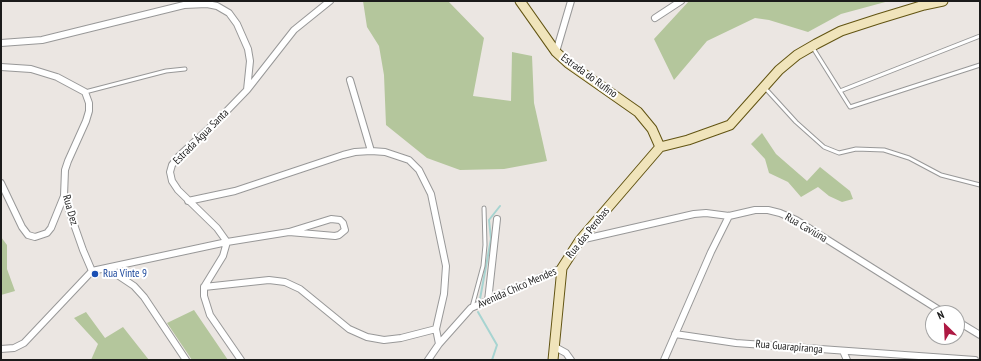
<!DOCTYPE html>
<meta charset="utf-8">
<style>
body{margin:0}
#map{position:relative;width:981px;height:361px;overflow:hidden;background:#ebe6e2;font-family:"PT Sans Narrow",sans-serif}
canvas{display:block}
.frame{position:absolute;inset:0;border:2px solid #1b1b1b;pointer-events:none}
.north{position:absolute;left:925px;top:305px;width:40px;height:40px;box-sizing:border-box;background:#fff;border:1px solid #a4a4a4;border-radius:50%;rotate:336deg;font-size:11px;font-weight:700;line-height:16px;text-align:center;color:#1b1b1b}
.north::after{content:'';display:block;margin:auto;width:14px;height:18px;background:#ae1943;clip-path:polygon(50% 0,100% 100%,50% 72%,0 100%)}
</style>
<div id="map">
<canvas width="981" height="361"></canvas>
<div class="frame"></div>
<div class="north">N</div>
</div>
<script>
const context = document.querySelector('canvas').getContext('2d');
context.lineJoin = 'round';
function paint(path, color) { context.fillStyle = color; context.fill(path, 'evenodd'); }
const poly = rows => new Path2D(rows.map(r => 'M' + r).join(''));
function trace(path, color, width, dash) { context.strokeStyle = color; context.lineWidth = width; context.lineCap = dash ? 'butt' : 'round'; context.setLineDash(dash || []); context.stroke(path); }
function label(font, color, halo, rows, align = 'center') {
  context.font = font + ' "PT Sans Narrow",sans-serif'; context.lineWidth = 4; context.setLineDash([]); context.textBaseline = 'middle'; context.strokeStyle = halo; context.fillStyle = color; for (const [text, x, y, turn = 0] of rows) {
    context.save(); context.translate(x, y); context.rotate((+turn || 0) * Math.PI / 180); context.textAlign = isNaN(turn) ? turn : align; if (halo) context.strokeText(text, 0, 0); context.fillText(text, 0, 0); context.restore();
  }
}
paint(poly([
 [363,1,448,1,484,38,473,96,511,101,512,52,532,56,534,103,547,161,504,169,460,170,427,158,386,125,384,75,379,46,367,27],
 [689,1,889,1,841,14,808,32,769,20,755,18,707,41,674,80,654,39],
 [762,133,776,154,807,181,820,167,850,191,853,199,842,202,829,196,818,187,801,197,788,182,769,173,765,159,751,144],
 [1,237,7,245,7,269,15,291,1,295],
 [194,310,228,360,192,360,167,323],
 [86,312,105,338,123,327,149,360,91,360,98,344,74,318]
]), '#b4c69c');
trace(poly([
 [480,299,491,239,489,220,500,206],
 [478,312,497,345,492,360]
]), '#a7d4d1', 2);
const lane = poly([
 [813,48,850,107,980,65],
 [765,88,796,122,824,147,839,153,856,149,884,150,909,158,941,175,980,185],
 [840,91,980,36],
 [85,92,166,71,185,69],
 [472,307,483,266,485,245,484,208]
]);
const street = poly([
 [655,18,681,1],
 [1,43,42,40,184,5,207,4,217,6,229,13,237,24,248,49,250,61,247,90,217,121,178,157,172,165,170,172,172,181,178,190,217,228,227,242,223,256,204,287,204,296,210,315,241,360],
 [556,52,571,1],
 [1,67,31,69,57,77,85,92,89,103,89,111,86,121,68,161,65,170,64,196,83,250,92,271,24,343,14,348,1,349],
 [350,80,371,151],
 [247,90,294,30,330,1],
 [1,183,22,227,28,235,35,237,47,233,51,228,64,196],
 [188,201,235,191,343,155,355,152,371,151,385,152,409,160,419,170,431,194,446,266,444,294,436,329,439,344,428,360],
 [580,240,694,214,706,213,729,216,755,210,768,210,780,213,796,220,944,313],
 [107,268,134,286,144,297,186,360],
 [92,271,227,242,289,232,331,219,340,220,343,223,345,230,339,235,335,236,289,232],
 [204,287,269,280,285,282,300,289,349,329,367,337,384,340,401,338,436,329],
 [488,301,497,219],
 [957,321,980,335],
 [675,334,736,343,975,360],
 [439,344,471,308,562,268],
 [555,347,566,353,571,360],
 [843,351,847,360],
 [664,360,711,252,729,216]
]);
const secondary = poly([
 [520,1,556,52,568,63,638,112,652,129,660,147],
 [660,147,688,140,730,125,779,70,797,55,816,44,841,31,878,19,924,5,943,1],
 [553,360,562,268,580,240,660,147]
]);
trace(lane, '#989898', 5);
trace(street, '#989898', 8);
trace(secondary, '#625412', 11);
trace(lane, '#fff', 3);
trace(street, '#fff', 6);
trace(secondary, '#f0e4bb', 9);
for (const [x, y, r, color] of [
 [95,274,4,"#1a4fb4"]
]) { const dot = new Path2D(); dot.arc(x, y, r, 0, 2 * Math.PI); context.fillStyle = color; context.fill(dot); trace(dot, '#fff', 1.5); }
label('11px', '#1b1b1b', '#fff', [
 ["Estrada do Rufino",589,76,36],
 ["Estrada Água Santa",201,137,-45],
 ["Rua Dez",70,210,74],
 ["Rua Caviúna",806,228,30],
 ["Rua das Perobas",588,233,-51],
 ["Avenida Chico Mendes",517,288,-24],
 ["Rua Guarapiranga",789,347,5]
]);
label('11px', '#164399', '#fff', [
 ["Rua Vinte 9",103,274]
], 'left');
</script>
